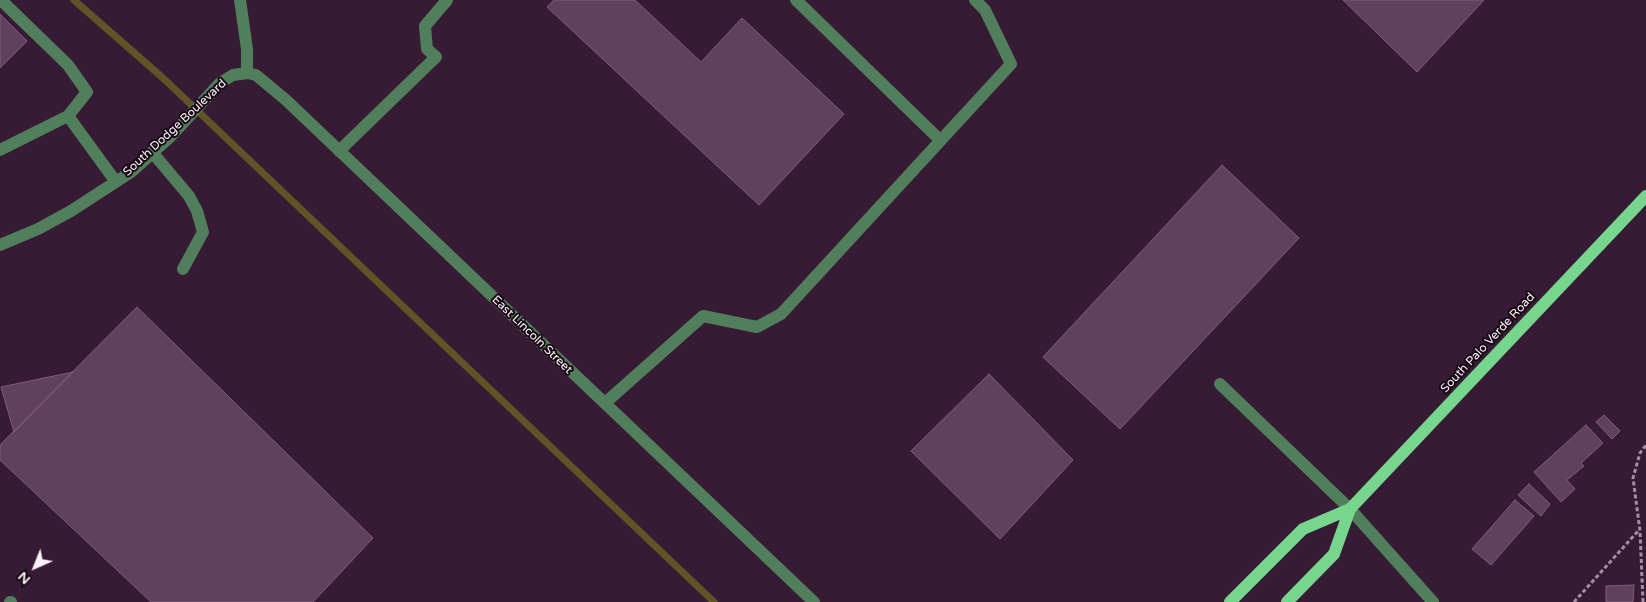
<!DOCTYPE html>
<style>
body{margin:0}
#map{position:relative;width:1646px;height:602px;overflow:hidden;background:#371a34;font-family:"Varela Round",sans-serif}
canvas{display:block}
.north{position:absolute;left:10px;top:542px;width:50px;height:50px;-webkit-text-stroke:4px #170a15;paint-order:stroke;rotate:224deg;font-size:14px;font-weight:700;line-height:20px;text-align:center;color:#fdf1fb}
.north::after{content:'';display:block;margin:auto;width:18px;height:22px;background:#fdf1fb;clip-path:polygon(50% 0,100% 100%,50% 72%,0 100%)}
</style>
<div id="map">
<canvas width="1646" height="602"></canvas>
<div class="north">N</div>
</div>
<script>
const context = document.querySelector('canvas').getContext('2d');
context.lineJoin = 'round';
const poly = rows => new Path2D(rows.map(r => 'M' + r).join(''));
function trace(path, color, width, dash) { context.strokeStyle = color; context.lineWidth = width; context.lineCap = dash ? 'butt' : 'round'; context.setLineDash(dash || []); context.stroke(path); }
function paint(path, color) { context.fillStyle = color; context.fill(path, 'evenodd'); }
function label(font, color, halo, rows, align = 'center') {
  context.font = font + ' "Varela Round",sans-serif'; context.lineWidth = 4; context.setLineDash([]); context.textBaseline = 'middle'; context.strokeStyle = halo; context.fillStyle = color; for (const [text, x, y, turn = 0] of rows) {
    context.save(); context.translate(x, y); context.rotate((+turn || 0) * Math.PI / 180); context.textAlign = isNaN(turn) ? turn : align; if (halo) context.strokeText(text, 0, 0); context.fillText(text, 0, 0); context.restore();
  }
}
trace(poly([
 [74,0,163,78,714,602]
]), '#625226', 7);
const building = poly([
 [554,0,635,0,701,62,742,18,844,114,759,205,547,7,554,0],
 [1343,0,1484,0,1417,72,1343,0],
 [0,14,27,41,0,68,0,14],
 [1222,165,1299,238,1120,429,1043,357,1222,165],
 [137,307,373,538,313,602,151,602,0,460,0,445,137,307],
 [73,372,14,432,1,387,73,372],
 [989,374,1073,460,1000,539,911,451,989,374],
 [1604,415,1620,431,1612,439,1596,422,1604,415],
 [1586,425,1603,443,1581,463,1584,466,1567,480,1575,489,1561,502,1534,472,1586,425],
 [1529,484,1550,504,1541,516,1518,495,1529,484],
 [1515,500,1534,516,1491,565,1472,549,1515,500],
 [1634,585,1633,602,1606,602,1606,586,1634,585]
]);
paint(building, '#60405d');
trace(building, '#7f5e7c', 1);
trace(poly([
 [1574,602,1639,530],
 [1643,602,1640,531,1633,478,1640,453,1646,445]
]), '#a38fa0', 3, [4, 2.5]);
trace(poly([
 [1,0,68,65,87,92,68,116,116,182],
 [240,0,247,49,247,73],
 [796,0,940,140],
 [0,150,68,116],
 [339,151,436,57,427,49,425,26,447,0],
 [152,152,189,196,197,211,203,232,183,269],
 [0,245,38,229,71,211,131,172,171,136,220,83,233,75,247,73,256,75,286,100,814,602],
 [1220,384,1350,509,1433,602],
 [605,403,703,316,757,327,781,314,1011,64,985,10,975,0],
 [10,602,11,602]
]), '#517e5b', 12);
trace(poly([
 [1230,602,1303,529,1350,509,1646,196],
 [1287,602,1334,554,1350,509]
]), '#76d68e', 12);
label('12px', '#fdf1fb', '#170a15', [
 ["South Dodge Boulevard",175,128,-43],
 ["East Lincoln Street",532,335,44],
 ["South Palo Verde Road",1488,343,-47]
]);
</script>
